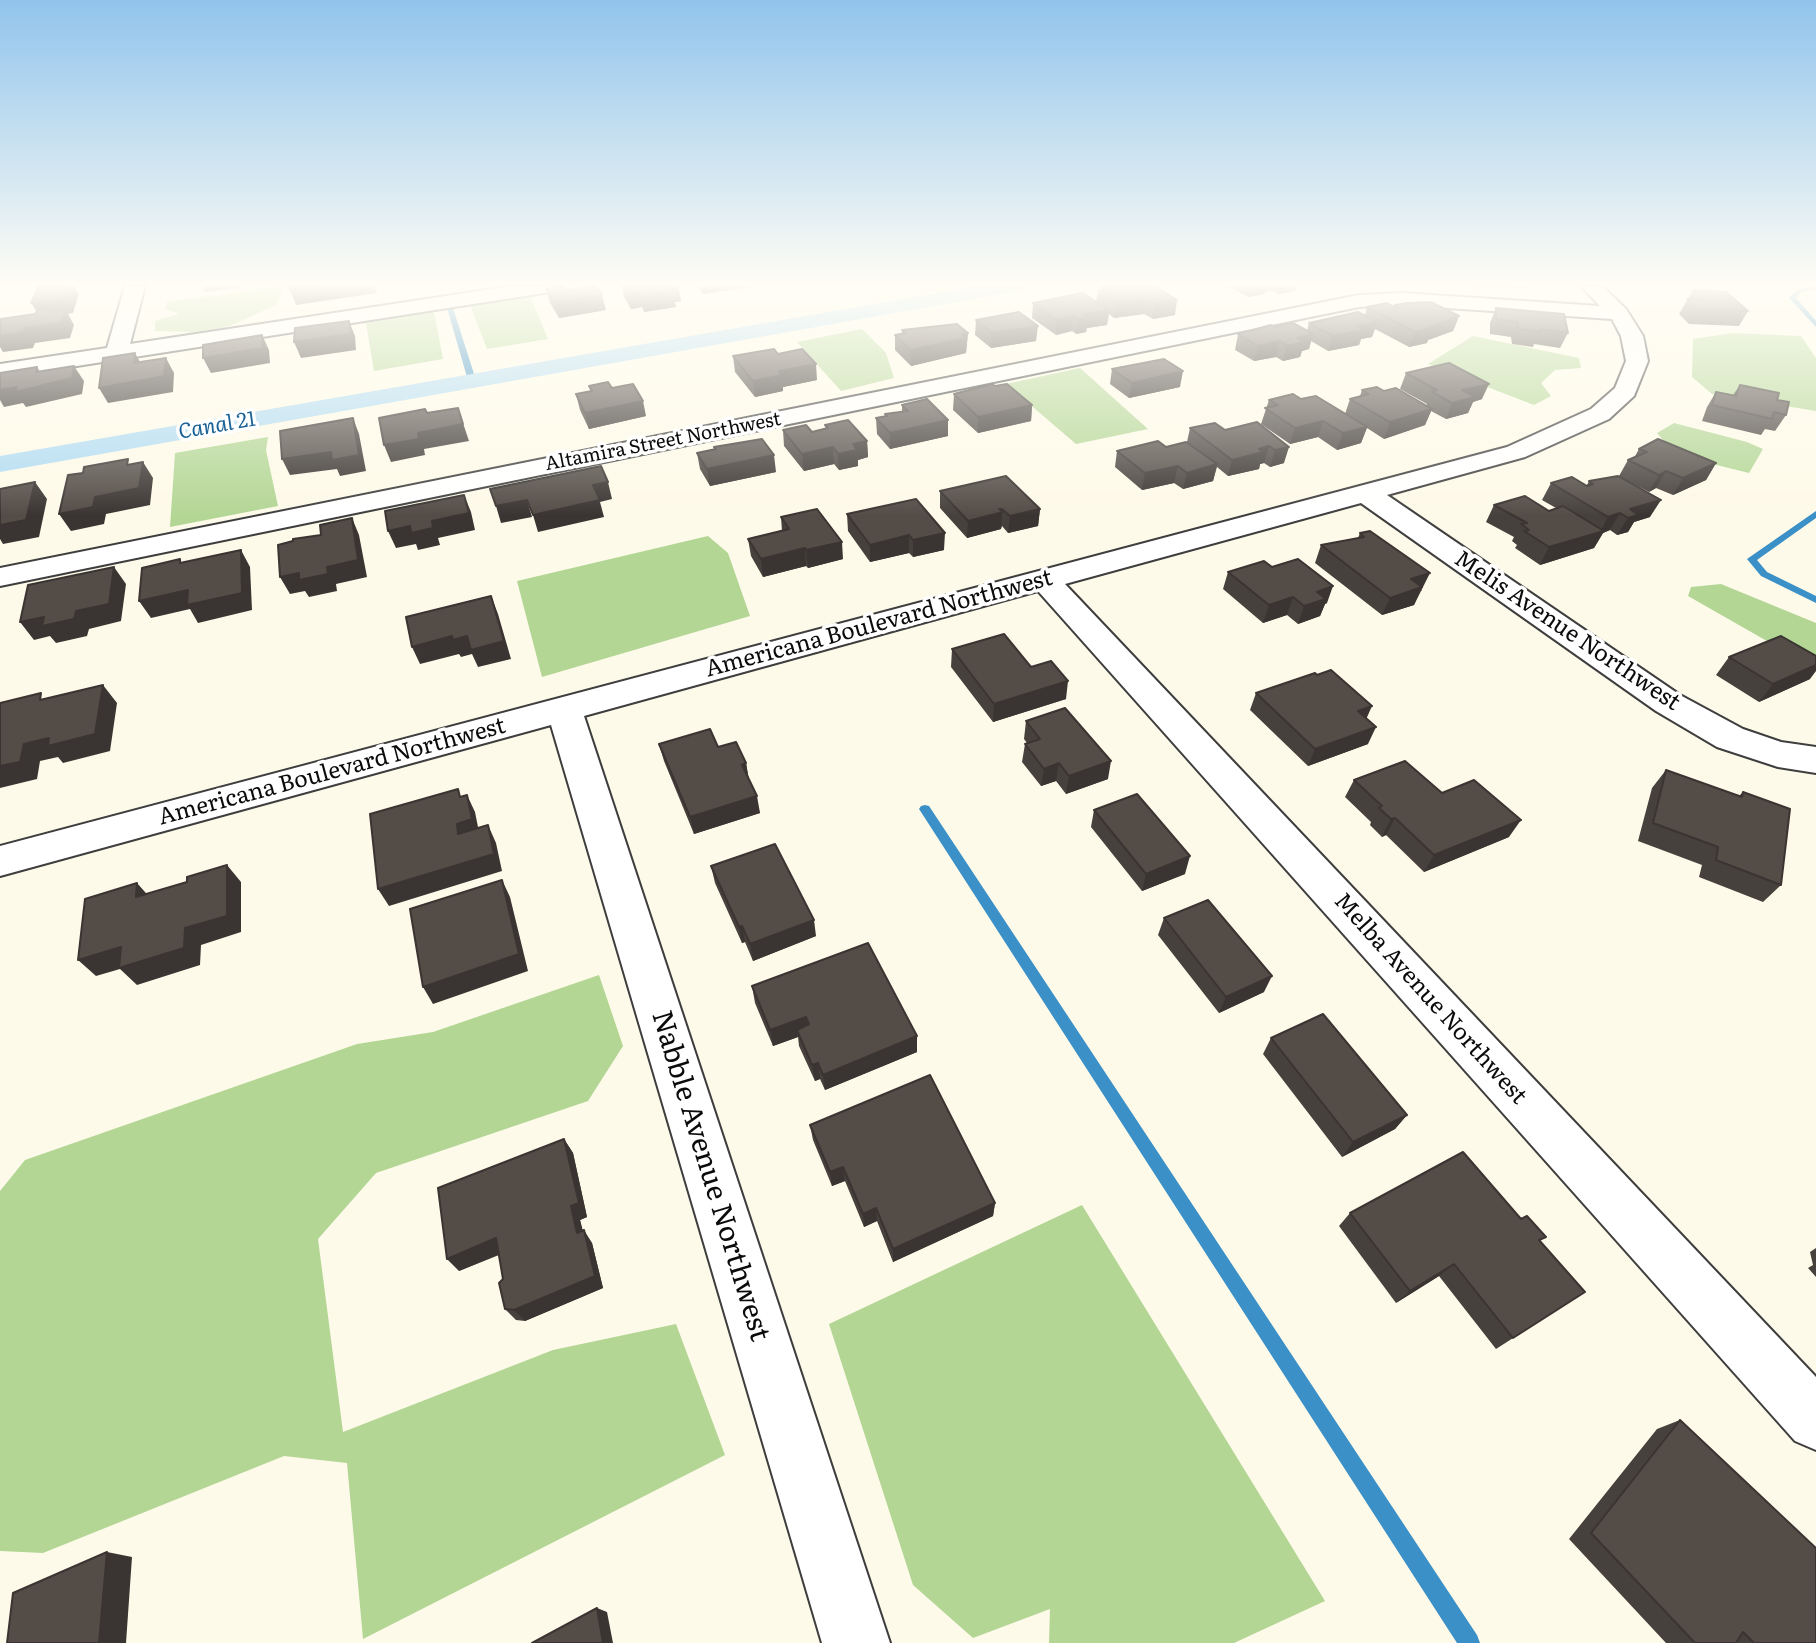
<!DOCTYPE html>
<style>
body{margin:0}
canvas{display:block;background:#fefae9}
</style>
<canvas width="1816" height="1643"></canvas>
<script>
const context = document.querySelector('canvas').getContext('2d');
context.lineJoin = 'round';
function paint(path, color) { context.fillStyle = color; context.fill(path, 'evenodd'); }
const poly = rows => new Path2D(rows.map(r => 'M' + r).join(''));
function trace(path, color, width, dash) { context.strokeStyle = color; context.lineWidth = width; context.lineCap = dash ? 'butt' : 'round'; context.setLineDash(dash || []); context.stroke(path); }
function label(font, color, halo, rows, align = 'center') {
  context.font = font + ' Literata,serif'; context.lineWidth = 7; context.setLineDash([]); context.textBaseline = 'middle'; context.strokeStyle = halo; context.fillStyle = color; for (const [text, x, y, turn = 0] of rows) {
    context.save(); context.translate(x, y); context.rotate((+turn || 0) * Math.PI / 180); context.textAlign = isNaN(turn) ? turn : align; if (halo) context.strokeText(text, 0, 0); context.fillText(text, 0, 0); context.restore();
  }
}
paint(poly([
 [285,286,276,305,230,326,196,332,155,331,155,321,179,314,165,309,167,302],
 [530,296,548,339,487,349,470,305],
 [434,312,443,359,374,371,366,323],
 [862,329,886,353,894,378,841,391,797,342],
 [1732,333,1801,336,1816,358,1816,411,1712,394,1692,377,1693,339],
 [1473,336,1579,358,1581,368,1555,370,1541,383,1551,396,1534,405,1428,364],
 [1080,368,1148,429,1076,444,1006,384],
 [1674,423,1747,442,1763,449,1749,473,1676,455,1657,433],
 [268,437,266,450,278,506,170,527,175,453],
 [708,536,728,553,750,616,542,677,517,581],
 [1721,584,1816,623,1816,669,1688,596,1691,587],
 [599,975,623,1046,588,1101,376,1173,318,1239,343,1432,553,1350,676,1324,725,1455,363,1639,347,1463,284,1456,43,1553,0,1551,0,1191,25,1160,357,1044,433,1032],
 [1082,1205,1325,1601,1234,1643,1049,1643,1050,1609,973,1638,913,1585,829,1324]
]), '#b3d695');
paint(poly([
 [1816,286,1816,289,1801,292,1796,298,1816,321,1816,327,1789,298,1797,290,1816,286],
 [450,306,453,308,475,377,472,383,465,381,467,377,447,308,450,306],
 [1816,511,1816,518,1757,560,1767,572,1816,596,1816,603,1761,576,1747,559,1816,511],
 [925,805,929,806,1477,1635,1480,1643,1457,1643,921,812,919,809,921,806,925,805]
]), '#3a90c7');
paint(poly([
 [978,286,1023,286,1020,290,1013,292,0,472,0,456,978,286]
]), '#b0dbf3');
const minor = poly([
 [125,286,145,286,130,344,512,286,560,286,557,290,550,292,0,378,0,364,107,348,125,286],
 [1581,286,1602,286,1626,309,1643,336,1648,361,1634,396,1609,419,1525,457,1387,495,1680,695,1743,729,1781,742,1816,747,1816,773,1778,767,1717,747,1656,711,1361,503,1065,584,1816,1377,1816,1450,1795,1441,1038,591,584,716,890,1643,822,1643,551,725,0,876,0,846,1507,447,1591,409,1615,388,1626,361,1621,336,1612,319,1402,305,1359,307,0,586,0,568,1359,295,1402,293,1600,306,1581,286]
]);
trace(minor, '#3e3e3e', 4);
paint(minor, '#fff');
paint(poly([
 [622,286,678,286,681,301,675,302,676,307,644,312,642,307,631,309,624,297],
 [697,286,750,286,750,287,703,294],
 [1102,286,1155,286,1175,315,1153,319,1144,314,1114,318,1109,314,1107,325,1087,328,1086,332,1076,334,1072,331,1056,335,1032,318,1033,303,1096,302,1098,290,1101,289],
 [1228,286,1296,286,1295,291,1278,294,1271,290,1265,292,1264,294,1248,297],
 [1464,286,1527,286,1526,287],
 [546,289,567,290,606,310,559,318,550,303],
 [1693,290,1748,311,1739,326,1689,324,1679,314],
 [1395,305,1459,316,1453,331,1428,340,1427,343,1409,347,1375,329,1372,337,1361,339,1359,345,1328,351,1311,341,1309,349,1302,351,1300,357,1283,361,1276,357,1254,361,1235,350,1238,334,1274,327,1307,331,1309,323,1365,315,1367,307,1394,307],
 [1496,308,1568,333,1560,348,1534,344,1533,347,1512,344,1511,337,1490,334,1490,323],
 [976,320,1036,341,991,348,975,335],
 [902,330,968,333,966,353,911,366,895,350,895,335,902,334],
 [778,354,817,380,783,387,783,391,755,397,735,372,733,356],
 [1112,369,1180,387,1129,398,1110,384],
 [1406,373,1482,399,1473,402,1468,413,1446,419,1431,411,1425,425,1384,439,1367,428,1361,443,1337,450,1318,437,1290,444,1261,424,1269,400,1301,399,1345,414,1350,399,1360,396,1362,390,1384,391,1426,406,1427,404,1400,389],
 [1740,385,1777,400,1786,415,1775,431,1765,429,1761,435,1702,421,1707,407,1716,392,1733,395],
 [589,386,612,388,646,416,589,429,580,410,576,394,591,392],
 [954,394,1032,405,1031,421,978,433,953,410],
 [902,405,948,436,890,449,877,434,876,418,885,416,885,414,902,412],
 [1257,422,1284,463,1270,467,1264,463,1260,464,1259,469,1228,476,1217,467,1213,481,1183,489,1174,483,1142,490,1115,467,1117,451,1166,447,1187,442,1190,428,1225,430],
 [825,425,867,441,868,457,858,460,858,466,839,470,834,464,804,471,784,446,783,430,812,432,826,429],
 [714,447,776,472,710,486,700,469,697,453,715,449],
 [1639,449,1716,463,1706,480,1673,495,1656,488,1649,492,1627,481,1650,517,1634,522,1628,532,1617,535,1610,530,1603,533,1594,548,1540,565,1515,548,1517,545,1512,541,1514,537,1486,522,1494,505,1549,511,1556,508,1542,500,1551,483,1587,485,1589,481,1619,476,1628,460,1634,458],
 [940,491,1040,509,1038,526,1008,533,1002,526,1001,529,967,538,940,508],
 [916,499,944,550,913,557,909,553,870,562,848,531,847,514],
 [781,517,843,559,808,568,806,566,763,577,751,556,748,539,782,531],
 [1360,533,1422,591,1420,591,1414,605,1382,615,1315,563,1321,545,1358,538],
 [1228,572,1327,603,1325,604,1320,616,1298,624,1287,615,1263,623,1223,589],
 [952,649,1031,667,1066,699,993,722,951,667],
 [1729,657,1810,679,1759,702,1716,675],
 [1256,693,1367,718,1368,744,1308,766,1250,710],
 [1026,721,1108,779,1066,794,1056,781,1041,786,1022,762,1025,744,1027,743,1024,739],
 [659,744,718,747,746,763,749,780,760,813,694,834,664,761],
 [1666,770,1739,796,1743,792,1781,885,1763,902,1699,877,1702,865,1638,841,1652,788],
 [1354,780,1442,793,1509,837,1424,872,1386,835,1382,837,1370,825,1371,822,1345,797],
 [1094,810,1185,874,1142,891,1091,827],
 [711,866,816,936,753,961,745,942,742,943,715,883],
 [1164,918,1264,992,1219,1013,1158,935],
 [752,986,917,1036,917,1052,825,1090,820,1079,815,1081,799,1046,798,1037,773,1046,755,1003],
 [1271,1038,1407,1115,1395,1129,1342,1157,1263,1054],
 [810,1125,995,1203,993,1216,893,1262,877,1221,864,1227,845,1181,832,1186,813,1140],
 [564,1139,573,1153,587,1217,580,1220,583,1231,592,1243,603,1288,525,1321,516,1320,505,1309,503,1279,499,1255,459,1271],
 [1350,1213,1540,1241,1585,1292,1496,1349,1439,1276,1396,1303,1339,1226],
 [1816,1248,1816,1277,1808,1268,1813,1265,1810,1252],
 [1680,1420,1816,1643,1666,1643,1569,1539,1657,1429]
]), '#47413d');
paint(poly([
 [69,286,74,286,79,294,73,313,68,314,74,325,70,338,35,343,33,348,3,352,0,347,0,336,25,328,41,318,31,303],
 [202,286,239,286,239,288,205,292],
 [321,286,375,286,377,293,296,305,290,290],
 [702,286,750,286,750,287,703,294],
 [1251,286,1272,286,1271,290,1265,292,1264,294,1248,297],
 [1280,286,1296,286,1295,291,1278,294],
 [678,287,681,301,675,302,676,307,644,312,642,297,670,288],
 [639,293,642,307,631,309,628,294],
 [602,295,606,310,559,318,555,303],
 [1147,299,1144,314,1114,318,1116,303],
 [1177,300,1175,315,1153,319,1155,304],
 [1109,310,1107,325,1087,328,1086,332,1076,334,1078,319,1084,314],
 [1073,316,1072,331,1056,335,1057,320],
 [1459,316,1453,331,1428,340,1427,343,1409,347,1415,332],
 [349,321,355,336,356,350,301,358,294,342],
 [1377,322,1372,337,1361,339,1359,345,1328,351,1333,336,1357,326],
 [1038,326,1036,341,991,348,992,333],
 [968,333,966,353,911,366,911,350],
 [1313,334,1309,349,1302,351,1300,357,1283,361,1287,346,1297,338],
 [262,335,269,350,270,363,211,373,203,358],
 [1280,341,1276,357,1254,361,1258,346],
 [135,353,144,369,134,363],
 [166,358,174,373,173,392,108,403,99,388],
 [816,364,817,380,783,387,783,391,755,397,753,381,779,371],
 [74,366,84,381,82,394,26,407,23,403,4,407,0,400,0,390,36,372,37,367,47,383],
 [1183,371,1180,387,1129,398,1132,383],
 [1489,384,1482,399,1473,402,1468,413,1446,419,1452,403,1462,390],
 [643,401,646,416,589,429,585,413],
 [1032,405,1031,421,978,433,978,417],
 [458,408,469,441,424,449,425,455,391,462,384,445,418,433],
 [1432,409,1425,425,1384,439,1390,422],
 [353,418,359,434,366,471,340,476,337,469,290,475,282,459],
 [948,420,948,436,890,449,890,433],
 [1323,421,1318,437,1290,444,1295,428],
 [1367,427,1361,443,1337,450,1343,433],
 [867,441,868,457,858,460,858,466,839,470,838,454,853,444],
 [1269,446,1264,463,1260,464,1259,469,1228,476,1232,460,1259,449],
 [833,447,834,464,804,471,802,454],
 [1289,447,1284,463,1270,467,1275,450],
 [774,455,776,472,710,486,707,469],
 [143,462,153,478,150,505,106,514,104,524,71,531,59,514,95,497],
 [1716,463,1706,480,1673,495,1683,478],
 [1217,464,1213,481,1183,489,1187,473],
 [1178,466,1174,483,1142,490,1145,473],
 [1666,471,1656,488,1649,492,1659,475],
 [35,482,47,499,39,537,3,544,0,539,0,525],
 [608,482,612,499,600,502,604,517,538,532,533,515,593,485],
 [464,495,471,512,475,530,438,538,440,545,418,550,416,544,396,548,388,531,432,521],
 [527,500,532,517,501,523,496,506],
 [1661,500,1650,517,1634,522,1628,532,1617,535,1628,518,1630,509],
 [1002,509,1001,529,967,538,968,521],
 [1040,509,1038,526,1008,533,1010,516],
 [1620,513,1610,530,1603,533,1594,548,1540,565,1549,547,1600,532,1608,517],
 [352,518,359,535,367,577,336,584,337,591,309,597,305,591,290,594,280,577,327,567],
 [945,533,944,550,913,557,913,540],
 [909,535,909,553,870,562,870,545],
 [842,542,843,559,808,568,806,550],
 [805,548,806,566,763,577,761,559],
 [241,550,250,567,252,610,198,623,190,609,151,618,139,601],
 [114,567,126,584,121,621,89,629,87,636,56,643,50,636,34,640,20,622,76,611],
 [1430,573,1414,605,1382,615,1390,598,1411,579],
 [1333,586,1327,603,1325,604,1320,616,1298,624,1304,606,1317,592],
 [491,596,498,614,511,659,478,667,472,654,461,657,459,654,420,664,412,647,452,636],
 [1293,597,1287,615,1263,623,1269,605],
 [1816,665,1816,671,1810,679,1759,702,1773,684],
 [1068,681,1066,699,993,722,994,704],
 [103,685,117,703,110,751,63,763,58,757,40,761,37,779,0,788,0,766,24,744],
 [1372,706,1364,724,1358,711],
 [1376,727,1368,744,1308,766,1315,749],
 [1111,761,1108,779,1066,794,1069,776],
 [746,763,749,781,742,765],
 [1059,763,1056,781,1041,786,1044,769],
 [467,795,475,812,480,837,458,834,457,824],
 [757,796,760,813,694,834,690,817],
 [1395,818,1386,835,1382,837,1391,819],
 [1521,820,1509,837,1424,872,1434,855],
 [488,825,496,843,502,871,389,906,378,889],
 [1190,856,1185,874,1142,891,1146,874],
 [227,865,241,882,241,932,201,945,200,965,137,985,120,969,96,976,78,960,185,928],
 [502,880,510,897,528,971,433,1004,423,987],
 [137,883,153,901,136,897],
 [814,920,816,936,753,961,750,944],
 [742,926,745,942,742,943,739,927],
 [1272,976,1264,992,1219,1013,1226,997],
 [806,1017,809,1033,797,1030,798,1037,773,1046,770,1030],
 [917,1036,917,1052,825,1090,823,1075],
 [818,1063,820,1079,815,1081,812,1065],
 [1407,1115,1395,1129,1342,1157,1353,1142],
 [564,1139,573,1153,587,1217,580,1220,586,1246,577,1233,571,1206],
 [843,1167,845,1181,832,1186,830,1172],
 [995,1203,993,1216,893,1262,893,1249],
 [876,1208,877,1221,864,1227,863,1214],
 [584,1230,592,1243,603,1288,525,1321,514,1310],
 [496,1238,507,1251,459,1271,447,1259],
 [1454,1264,1439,1276,1396,1303,1410,1291],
 [107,1552,132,1557,126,1643,99,1643],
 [597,1608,607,1612,613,1643,603,1643]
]), '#3a3532');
const building = poly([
 [39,286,69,286,65,299,31,303,39,286],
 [289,286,321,286,290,290,289,286],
 [564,286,567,290,596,286,602,295,555,303,546,289,564,286],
 [623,286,678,286,678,287,670,288,673,292,642,297,639,293,628,294,623,286],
 [1106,286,1155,286,1177,300,1155,304,1147,299,1116,303,1098,290,1109,288,1106,286],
 [1693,290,1726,292,1748,311,1697,309,1687,299,1703,300,1693,290],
 [1083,293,1109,310,1084,314,1088,317,1078,319,1073,316,1057,320,1033,303,1083,293],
 [1431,302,1459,316,1429,327,1432,328,1415,332,1367,307,1387,303,1396,308,1399,307,1395,305,1407,303,1431,302],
 [1496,308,1564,314,1568,333,1540,329,1540,332,1518,329,1518,322,1496,319,1496,308],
 [51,309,50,312,65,310,61,323,25,328,23,332,0,336,1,319,35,314,37,311,51,309],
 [1019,312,1038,326,992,333,976,320,1019,312],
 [1358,312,1377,322,1357,326,1364,330,1333,336,1309,323,1358,312],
 [349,321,350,334,294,342,295,328,349,321],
 [1293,323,1313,334,1297,338,1304,342,1287,346,1280,341,1258,346,1238,334,1271,325,1274,327,1293,323],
 [957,324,968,333,962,334,966,338,911,350,895,335,906,333,902,330,957,324],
 [262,335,263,348,203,358,203,345,262,335],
 [774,349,778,354,802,349,816,364,779,371,782,375,753,381,733,356,774,349],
 [135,353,134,363,166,358,164,376,99,388,103,358,135,353],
 [1164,359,1183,371,1132,383,1112,369,1164,359],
 [1449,363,1489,384,1462,390,1475,397,1452,403,1432,392,1437,390,1406,373,1449,363],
 [74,366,72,378,15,392,17,387,0,390,0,373,37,367,36,372,74,366],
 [608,382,612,388,633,384,643,401,585,413,576,394,592,391,589,386,608,382],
 [992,384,995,386,1007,384,1032,405,978,417,954,394,992,384],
 [1740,385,1779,393,1777,400,1789,402,1786,415,1774,412,1772,419,1712,405,1716,392,1736,396,1740,385],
 [1377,387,1384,391,1396,388,1432,409,1390,422,1350,399,1369,394,1362,390,1377,387],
 [1293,394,1301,399,1316,396,1367,427,1343,433,1323,421,1295,428,1265,408,1278,405,1269,400,1293,394],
 [927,399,948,420,890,433,876,418,887,416,885,414,908,411,902,405,927,399],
 [458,408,463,424,418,433,419,439,384,445,379,418,425,409,427,413,458,408],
 [353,418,359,455,332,460,331,452,282,459,280,431,353,418],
 [848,420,867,441,853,444,857,450,838,454,833,447,802,454,783,430,806,425,812,432,828,428,825,425,848,420],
 [1257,422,1289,447,1275,450,1269,446,1259,449,1263,452,1232,460,1190,428,1215,423,1225,430,1257,422],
 [762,439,774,455,707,469,697,453,716,449,714,447,762,439],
 [1658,439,1716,463,1683,478,1666,471,1659,475,1628,460,1647,452,1639,449,1658,439],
 [1158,441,1166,447,1186,442,1217,464,1187,473,1178,466,1145,473,1117,451,1158,441],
 [128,459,127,465,143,462,139,488,95,497,93,507,59,514,68,475,83,473,84,467,128,459],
 [601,466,608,482,593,485,600,500,533,515,527,500,496,506,490,489,601,466],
 [1006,476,1040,509,1010,516,1002,509,999,509,1003,512,968,521,940,491,1006,476],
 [1618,476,1661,500,1630,509,1638,515,1628,518,1620,513,1608,517,1551,483,1572,477,1587,486,1593,484,1589,481,1618,476],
 [35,482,26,520,0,525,0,489,35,482],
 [464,495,469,513,432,521,433,528,411,533,410,526,388,531,385,511,464,495],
 [1525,496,1549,511,1563,506,1604,531,1549,547,1524,531,1529,530,1521,524,1527,523,1494,505,1525,496],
 [916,499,945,533,913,540,909,535,870,545,847,514,916,499],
 [817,509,842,542,806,550,805,548,761,559,748,539,789,529,781,517,817,509],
 [352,518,358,560,327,567,328,574,299,580,299,573,280,577,278,545,293,541,293,539,321,535,320,525,352,518],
 [1370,531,1430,573,1411,579,1422,587,1390,598,1321,545,1364,537,1360,533,1370,531],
 [241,550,242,593,187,605,188,590,139,601,142,568,180,559,180,563,241,550],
 [1298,559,1333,586,1317,592,1326,599,1304,606,1293,597,1269,605,1228,572,1264,561,1272,567,1298,559],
 [114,567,109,604,76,611,74,619,42,626,44,617,20,622,28,585,114,567],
 [491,596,504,641,471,650,467,636,453,640,452,636,412,647,406,617,491,596],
 [1004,634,1031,667,1051,661,1068,681,994,704,952,649,1004,634],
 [1781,636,1816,656,1816,665,1773,684,1729,657,1781,636],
 [1331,670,1372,706,1358,711,1376,727,1315,749,1256,693,1315,673,1317,675,1331,670],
 [103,685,95,734,48,746,49,738,24,744,20,762,0,766,0,703,41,693,40,700,103,685],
 [1065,708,1111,761,1069,776,1059,763,1044,769,1025,744,1040,739,1026,721,1065,708],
 [710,729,718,747,736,742,746,763,742,765,757,796,690,817,659,744,710,729],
 [1405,761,1442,793,1474,780,1521,820,1434,855,1395,818,1391,819,1379,808,1382,806,1354,780,1405,761],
 [1666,770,1742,797,1743,792,1790,809,1781,885,1716,860,1718,847,1653,823,1666,770],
 [458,789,460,797,467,795,472,819,457,824,458,834,488,825,494,854,378,889,370,814,458,789],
 [1137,794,1190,856,1146,874,1094,810,1137,794],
 [775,844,814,920,750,944,742,926,739,927,711,866,775,844],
 [227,865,227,916,185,928,184,948,119,968,121,947,78,960,85,899,137,883,136,897,187,882,187,877,227,865],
 [502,880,519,954,423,987,410,909,502,880],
 [1208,900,1272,976,1226,997,1164,918,1208,900],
 [868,943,917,1036,823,1075,818,1063,812,1065,797,1030,809,1024,806,1017,770,1030,752,986,868,943],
 [1323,1014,1407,1115,1353,1142,1271,1038,1323,1014],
 [930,1075,995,1203,893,1249,876,1208,863,1214,843,1167,830,1172,810,1125,930,1075],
 [564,1139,579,1203,571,1206,577,1233,584,1230,595,1276,514,1310,505,1309,499,1283,503,1279,496,1238,447,1259,438,1188,564,1139],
 [1463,1152,1521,1219,1527,1216,1546,1237,1539,1240,1585,1292,1513,1338,1454,1264,1410,1291,1350,1213,1463,1152],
 [1680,1420,1816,1548,1816,1643,1754,1643,1743,1632,1736,1643,1695,1643,1591,1533,1680,1420],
 [107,1552,99,1643,7,1643,13,1593,107,1552],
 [597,1608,603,1643,532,1643,597,1608]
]);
paint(building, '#534c47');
trace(building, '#3a3532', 2);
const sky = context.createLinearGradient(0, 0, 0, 516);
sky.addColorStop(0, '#91c4ec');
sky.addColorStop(0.55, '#fffdf5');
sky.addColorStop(1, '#fffdf500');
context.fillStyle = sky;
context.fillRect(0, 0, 1816, 516);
label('19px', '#0b0b0b', '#fff', [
 ["Altamira Street Northwest",663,442,-11]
]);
label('italic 21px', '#1a6196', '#fff', [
 ["Canal 21",217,426,-10]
]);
label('23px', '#0b0b0b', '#fff', [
 ["Americana Boulevard Northwest",879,624,-15],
 ["Melis Avenue Northwest",1567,631,34],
 ["Americana Boulevard Northwest",332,772,-15],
 ["Melba Avenue Northwest",1430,999,48]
]);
label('28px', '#0b0b0b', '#fff', [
 ["Nabble Avenue Northwest",710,1176,73]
]);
</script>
